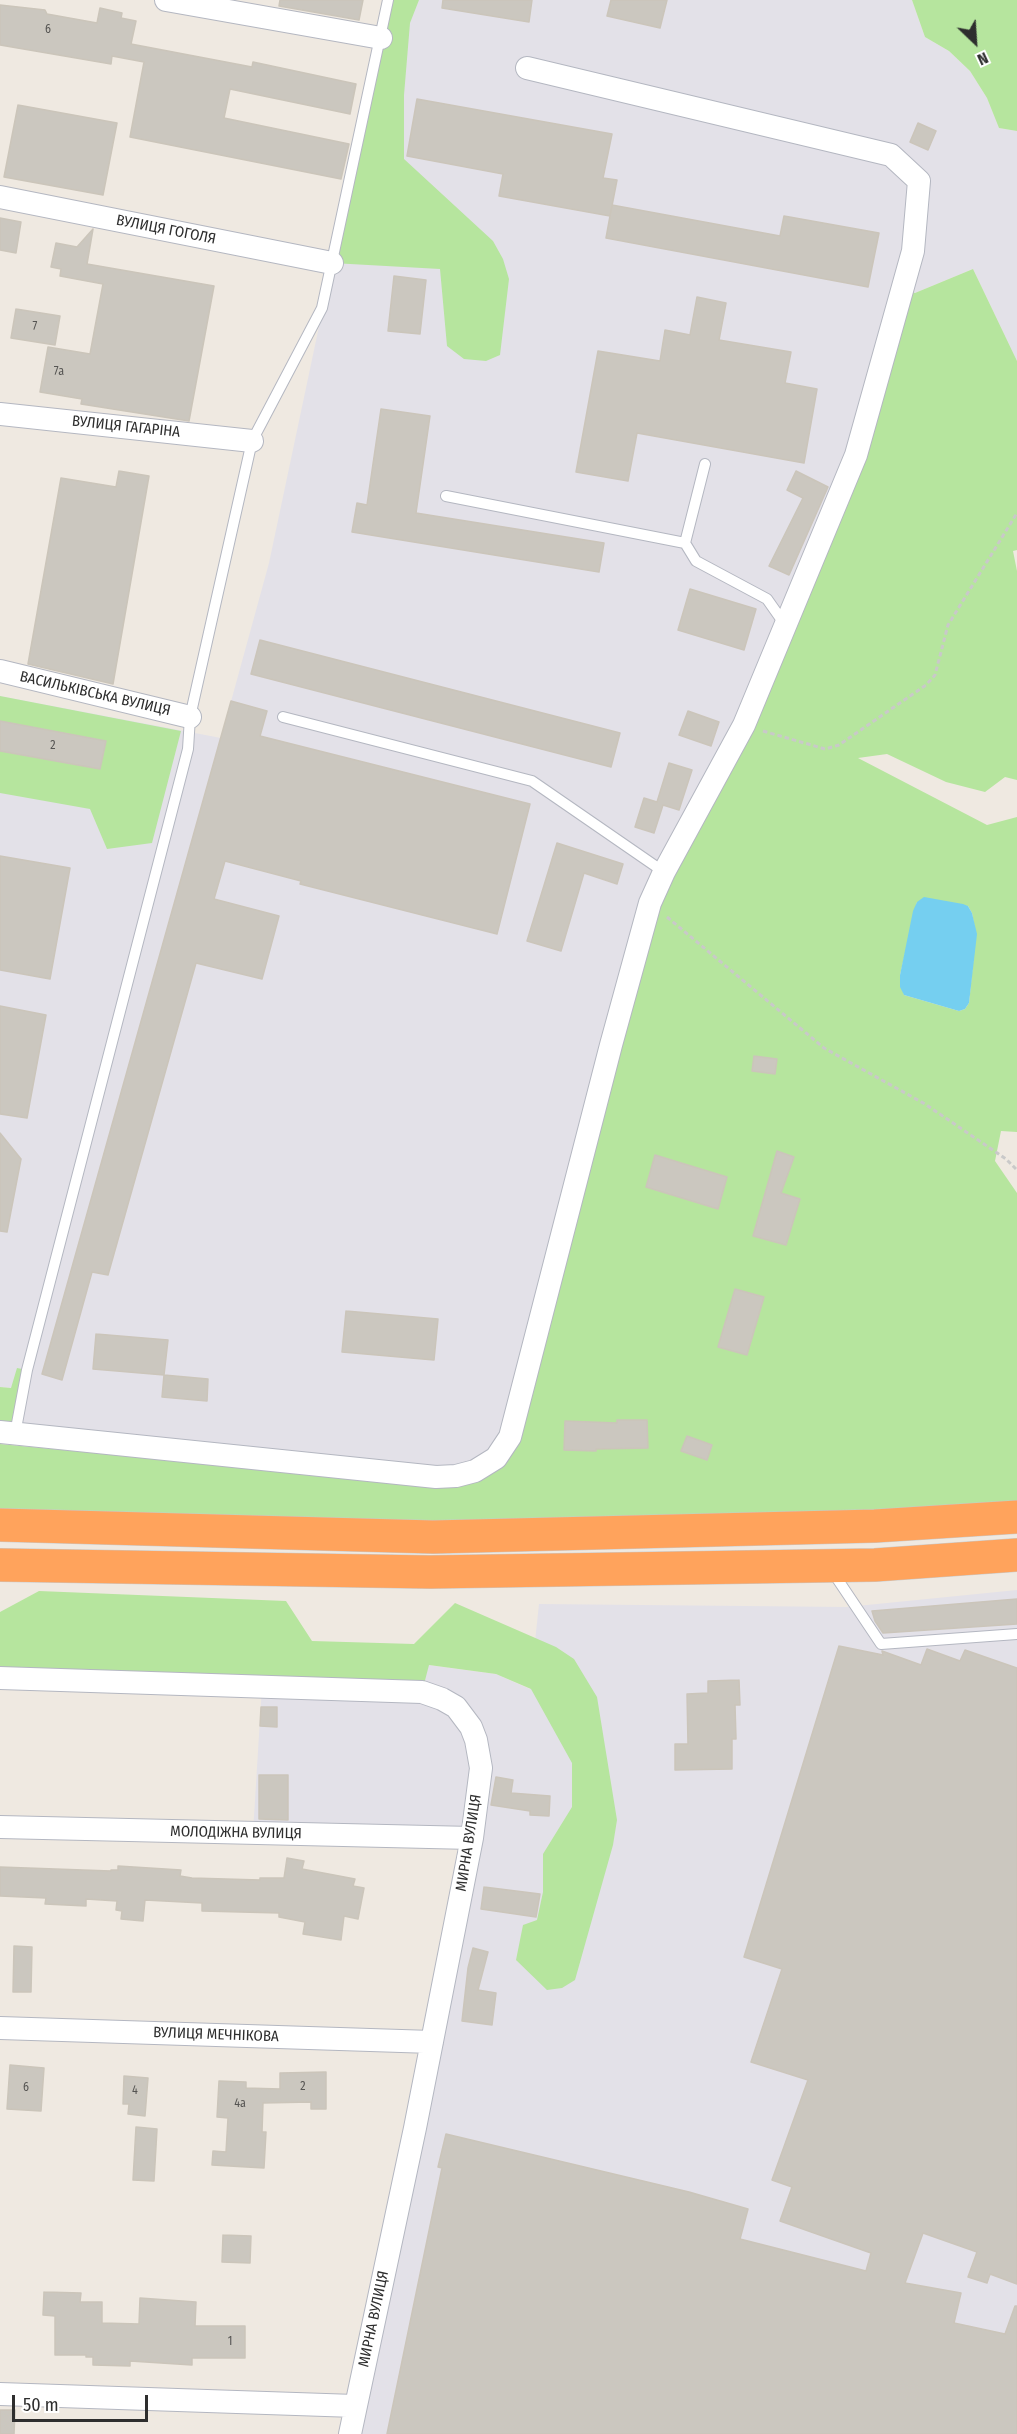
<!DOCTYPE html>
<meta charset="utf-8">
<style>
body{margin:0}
#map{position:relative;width:1017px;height:2434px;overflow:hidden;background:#efe9e1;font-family:"Fira Sans Condensed",sans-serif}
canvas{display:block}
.north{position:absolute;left:945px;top:12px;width:60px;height:60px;-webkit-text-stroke:4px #fff;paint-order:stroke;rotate:155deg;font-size:16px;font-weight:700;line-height:24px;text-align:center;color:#2e2e2e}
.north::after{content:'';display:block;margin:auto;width:21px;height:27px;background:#2e2e2e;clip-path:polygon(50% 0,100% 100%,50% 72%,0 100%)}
.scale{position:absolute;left:12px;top:2395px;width:136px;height:27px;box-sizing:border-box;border:3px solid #2e2e2e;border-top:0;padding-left:8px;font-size:18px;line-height:21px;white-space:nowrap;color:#2e2e2e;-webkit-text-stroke:4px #fff;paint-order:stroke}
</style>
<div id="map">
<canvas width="1017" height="2434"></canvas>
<div class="north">N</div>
<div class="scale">50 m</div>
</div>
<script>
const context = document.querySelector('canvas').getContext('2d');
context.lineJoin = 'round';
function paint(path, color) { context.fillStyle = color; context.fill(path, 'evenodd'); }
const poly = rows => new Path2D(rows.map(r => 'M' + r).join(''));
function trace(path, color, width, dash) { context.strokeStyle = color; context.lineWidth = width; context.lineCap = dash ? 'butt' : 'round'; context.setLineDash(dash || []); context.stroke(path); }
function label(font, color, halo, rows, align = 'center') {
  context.font = font + ' "Fira Sans Condensed",sans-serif'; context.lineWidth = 6; context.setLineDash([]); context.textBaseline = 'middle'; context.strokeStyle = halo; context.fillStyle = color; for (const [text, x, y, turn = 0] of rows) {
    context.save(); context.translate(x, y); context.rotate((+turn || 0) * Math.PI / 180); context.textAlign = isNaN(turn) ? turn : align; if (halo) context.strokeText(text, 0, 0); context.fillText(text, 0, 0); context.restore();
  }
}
paint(poly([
 [388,0,912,0,925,37,949,51,970,71,987,98,999,128,1017,131,1017,361,973,269,915,293,510,1437,475,1471,15,1434,11,1388,0,1387,0,696,221,738,269,563],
 [1017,1590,1017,2434,350,2434,472,1838,253,1833,262,1686,428,1665,496,1674,530,1689,539,1604,847,1607]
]), '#e3e1e8');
paint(poly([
 [388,0,419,0,410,23,404,95,404,159,493,241,503,259,509,279,500,355,486,361,464,359,447,346,440,269,332,263],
 [912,0,1017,0,1017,131,999,128,987,98,970,71,949,51,925,37],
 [973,269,1017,361,1017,550,1013,551,1017,571,1017,780,1005,777,985,792,946,782,887,754,858,758,987,825,1017,817,1017,1132,1001,1131,995,1161,1017,1193,1017,1506,433,1526,0,1512,0,1444,423,1484,496,1458,650,903,786,626,902,290,915,293],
 [917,902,968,906,972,913,976,934,969,1003,965,1009,959,1011,904,995,900,975],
 [0,696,181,731,152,843,107,849,90,809,0,793],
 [17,1368,27,1370,15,1434,0,1432,0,1387,11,1388],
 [39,1591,286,1601,312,1641,414,1644,455,1603,556,1647,574,1659,597,1697,617,1820,613,1845,575,1980,562,1988,547,1990,516,1960,523,1925,537,1920,543,1892,543,1854,572,1807,572,1763,531,1689,496,1674,429,1665,422,1692,0,1678,0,1612]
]), '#b6e59e');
paint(poly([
 [924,897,963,904,968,906,972,913,977,934,969,1003,965,1009,959,1011,904,995,900,987,900,975,913,911,917,902]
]), '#75cff0');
const building = poly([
 [280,0,363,0,359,20,279,6,280,0],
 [443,0,532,0,529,22,442,8,443,0],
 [611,0,667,0,660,28,607,16,611,0],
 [0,5,45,10,47,14,97,23,100,8,122,13,121,18,136,21,131,44,252,67,253,62,356,84,350,114,230,89,224,118,349,144,341,179,130,137,144,62,112,56,111,64,0,45,0,5],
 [417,99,612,134,603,178,617,180,610,216,499,196,503,174,407,156,417,99],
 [18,105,117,123,103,195,4,177,18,105],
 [918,123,936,131,928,150,910,142,918,123],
 [612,205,780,236,784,216,879,233,868,287,606,238,612,205],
 [0,218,21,222,16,253,0,250,0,218],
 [93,229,87,264,214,286,189,421,81,404,82,399,40,392,48,347,90,354,103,284,60,276,61,269,51,267,56,243,77,247,93,229],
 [394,276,426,280,420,334,388,331,394,276],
 [697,297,726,303,719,340,791,352,785,383,817,389,804,463,637,433,628,481,576,472,598,351,660,361,665,330,690,335,697,297],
 [16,309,60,316,55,345,11,338,16,309],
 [381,409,430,416,416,513,604,543,599,572,352,532,357,503,367,505,381,409],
 [119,471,149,476,113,684,28,664,61,478,116,487,119,471],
 [796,471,828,487,789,575,769,566,803,498,787,490,796,471],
 [690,589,756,609,744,650,678,630,690,589],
 [260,640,620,733,611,767,251,674,260,640],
 [231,701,267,711,260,736,530,804,497,934,300,884,301,881,225,861,214,899,279,916,262,979,196,963,108,1275,92,1272,62,1380,42,1374,231,701],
 [688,711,719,722,711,746,679,735,688,711],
 [0,721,106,741,100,769,0,751,0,721],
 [669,763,692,770,679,810,663,805,654,833,635,827,644,798,657,802,669,763],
 [557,843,623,864,617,884,584,873,561,951,527,941,557,843],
 [0,856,70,868,50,979,0,970,0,856],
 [0,1006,46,1015,27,1118,0,1114,0,1006],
 [754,1056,777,1059,775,1074,752,1071,754,1056],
 [0,1133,21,1159,7,1232,0,1231,0,1133],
 [777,1151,794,1157,781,1193,800,1199,786,1245,753,1236,777,1151],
 [655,1155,727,1177,718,1209,646,1187,655,1155],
 [735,1289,764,1297,747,1355,718,1347,735,1289],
 [346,1311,438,1319,434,1360,342,1352,346,1311],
 [96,1334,168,1340,164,1375,93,1369,96,1334],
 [164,1375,208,1379,207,1401,162,1397,164,1375],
 [617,1420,647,1420,648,1448,596,1449,596,1451,564,1450,565,1421,617,1423,617,1420],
 [687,1436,712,1445,707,1460,681,1451,687,1436],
 [1017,1599,1017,1624,883,1633,875,1621,872,1611,1017,1599],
 [839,1646,883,1655,882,1651,921,1665,927,1649,960,1661,965,1650,1017,1668,1017,2284,990,2274,987,2283,968,2277,977,2252,923,2233,905,2283,961,2293,954,2323,1005,2334,1015,2306,1017,2306,1017,2434,387,2434,442,2168,438,2167,446,2134,689,2192,748,2209,740,2239,866,2271,871,2253,780,2221,792,2187,772,2180,808,2080,751,2062,782,1969,744,1957,839,1646],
 [739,1680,740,1705,735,1705,736,1739,732,1739,732,1769,675,1770,675,1744,688,1744,687,1694,708,1693,708,1681,739,1680],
 [261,1707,277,1707,277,1727,260,1726,261,1707],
 [259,1775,288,1775,288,1820,259,1819,259,1775],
 [496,1777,513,1780,511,1793,550,1796,549,1816,530,1815,530,1811,491,1805,496,1777],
 [287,1858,304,1861,302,1869,355,1879,353,1886,364,1888,358,1919,344,1916,341,1940,303,1934,305,1922,279,1917,279,1913,202,1911,202,1903,145,1900,143,1921,121,1919,122,1911,116,1910,117,1901,86,1899,86,1906,45,1904,46,1898,0,1896,0,1867,111,1871,111,1870,118,1870,118,1866,181,1870,180,1876,192,1878,260,1880,260,1878,284,1878,287,1858],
 [484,1887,540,1894,536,1917,481,1909,484,1887],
 [14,1946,32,1947,31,1992,13,1992,14,1946],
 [473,1948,488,1952,478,1990,496,1993,492,2025,462,2021,468,1968,473,1948],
 [10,2065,44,2068,41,2111,7,2109,10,2065],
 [326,2072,326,2109,311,2109,311,2102,263,2103,262,2132,266,2132,264,2168,212,2165,213,2151,226,2152,228,2118,217,2117,219,2081,246,2082,246,2088,280,2089,280,2073,326,2072],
 [124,2076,148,2078,145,2116,128,2114,129,2104,123,2104,124,2076],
 [136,2127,157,2129,154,2181,133,2180,136,2127],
 [223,2235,251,2236,250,2263,222,2262,223,2235],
 [44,2292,81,2293,80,2302,102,2302,102,2323,139,2324,140,2298,196,2302,195,2326,245,2326,245,2358,192,2358,192,2365,130,2361,130,2366,93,2365,93,2357,86,2357,86,2355,55,2355,55,2316,43,2315,44,2292],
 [0,2410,15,2410,14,2434,0,2434,0,2410]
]);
paint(building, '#cbc7bf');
trace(building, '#cbc5ba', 1.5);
const lane = poly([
 [446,496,685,543,696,561,767,599,786,626],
 [685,543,705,464],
 [283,717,532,781,664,872],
 [15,1434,27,1370,188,749,190,717,252,441,322,308,388,0],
 [832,1571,881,1644,1017,1634]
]);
const street = poly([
 [166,0,381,38],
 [0,197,332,263],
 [0,414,252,441],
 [0,671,190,717],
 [0,1432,436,1477,456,1476,475,1471,496,1458,510,1437,611,1045,650,903,664,872,744,725,856,455,913,251,919,181,891,155,527,68],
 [0,1678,422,1692,442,1699,456,1707,471,1727,476,1740,481,1768,472,1838,415,2128,350,2434],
 [0,1827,472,1838],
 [0,2028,432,2042],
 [0,2394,355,2406]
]);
const highway = poly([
 [0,1525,433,1537,875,1526,1017,1517],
 [0,1565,430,1572,875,1565,1017,1555]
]);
trace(lane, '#b4b7c1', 12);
trace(street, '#b4b7c1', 24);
trace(highway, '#c9c9c9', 34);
trace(poly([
 [763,731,825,749,839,745,926,685,935,675,948,625,1017,513],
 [667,917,824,1048,925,1104,1006,1159,1017,1170]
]), '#c9c9c9', 3, [4.5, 3]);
trace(lane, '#fff', 10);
trace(street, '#fff', 22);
trace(highway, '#ffa35c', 33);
label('12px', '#555452', null, [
 ["6",48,30],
 ["7",35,327],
 ["7а",59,372],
 ["2",53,746],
 ["2",303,2087],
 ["6",26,2088],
 ["4",135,2091],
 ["4а",240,2104],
 ["1",230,2342]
]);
label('15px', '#2e2e2e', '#fff', [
 ["ВУЛИЦЯ ГОГОЛЯ",166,230,11],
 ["ВУЛИЦЯ ГАГАРІНА",126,427,6],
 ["ВАСИЛЬКІВСЬКА ВУЛИЦЯ",95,694,13],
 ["МОЛОДІЖНА ВУЛИЦЯ",236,1833,1],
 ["МИРНА ВУЛИЦЯ",469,1843,-81],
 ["ВУЛИЦЯ МЕЧНІКОВА",216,2035,2],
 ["МИРНА ВУЛИЦЯ",374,2319,-78]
]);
</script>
